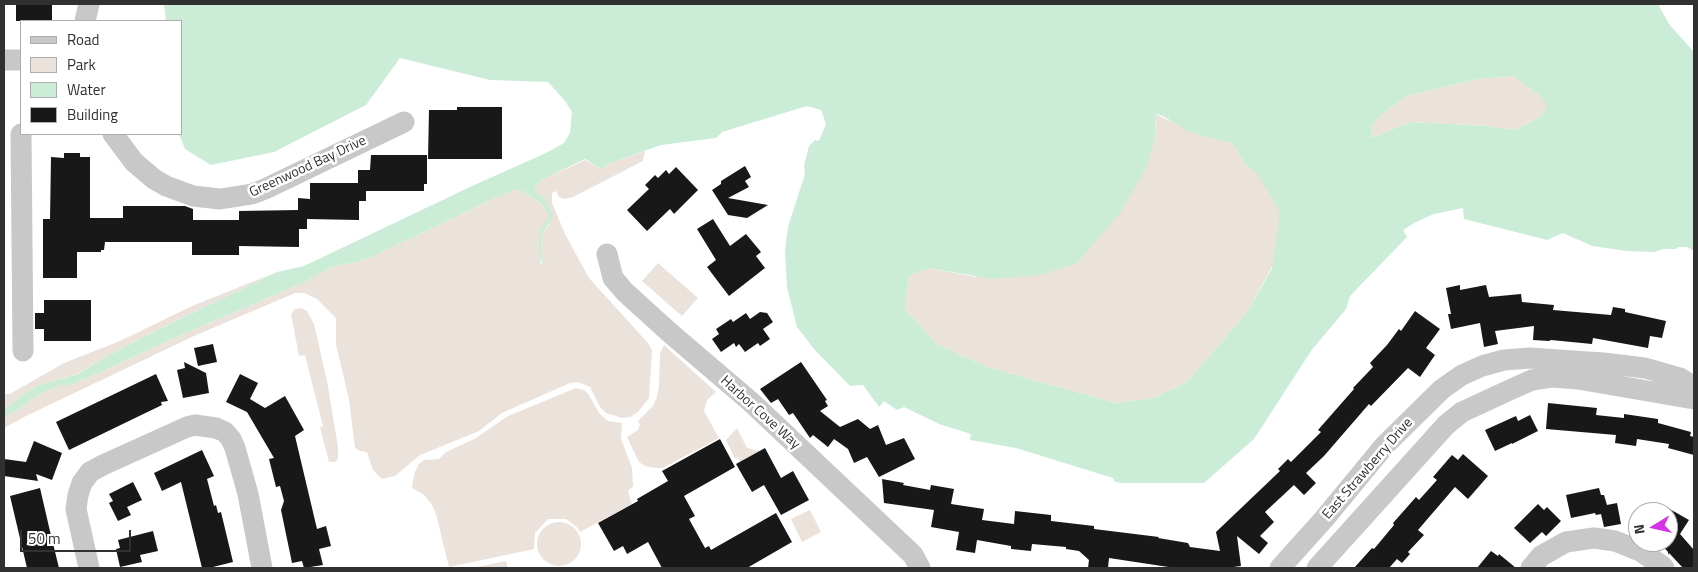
<!DOCTYPE html>
<style>
body{margin:0}
#map{position:relative;width:1698px;height:572px;overflow:hidden;background:#fff;font-family:"Titillium Web",sans-serif}
canvas{display:block}
.frame{position:absolute;inset:0;border:5px solid #313131;pointer-events:none}
.legend{position:absolute;left:20px;top:20px;width:162px;height:115px;box-sizing:border-box;background:#fff;border:1px solid #adadad;margin:0;padding:6px 9px;list-style:none;font-size:15px;color:#313131}
.legend li{display:flex;align-items:center;gap:10px;height:25px}
.legend b{width:25px;border:1px solid #adadad}
.north{position:absolute;left:1628px;top:502px;width:50px;height:50px;box-sizing:border-box;background:#fff;border:1px solid #adadad;border-radius:50%;rotate:261deg;font-size:14px;font-weight:700;line-height:20px;text-align:center;color:#313131}
.north::after{content:'';display:block;margin:auto;width:18px;height:22px;background:#d633e8;clip-path:polygon(50% 0,100% 100%,50% 72%,0 100%)}
.scale{position:absolute;left:20px;top:530px;width:111px;height:22px;box-sizing:border-box;border:2px solid #313131;border-top:0;padding-left:6px;font-size:15px;line-height:18px;white-space:nowrap;color:#313131;-webkit-text-stroke:4px #fff;paint-order:stroke}
</style>
<div id="map">
<canvas width="1698" height="572"></canvas>
<div class="frame"></div>
<ul class="legend">
<li><b style="height:6px;background:#c8c8c8"></b>Road</li>
<li><b style="height:14px;background:#ebe2dc"></b>Park</li>
<li><b style="height:14px;background:#cbedd8"></b>Water</li>
<li><b style="height:14px;background:#181818"></b>Building</li>
</ul>
<div class="north">N</div>
<div class="scale">50 m</div>
</div>
<script>
const context = document.querySelector('canvas').getContext('2d');
context.lineJoin = 'round';
function paint(path, color) { context.fillStyle = color; context.fill(path, 'evenodd'); }
const poly = rows => new Path2D(rows.map(r => 'M' + r).join(''));
function trace(path, color, width, dash) { context.strokeStyle = color; context.lineWidth = width; context.lineCap = dash ? 'butt' : 'round'; context.setLineDash(dash || []); context.stroke(path); }
function label(font, color, halo, rows, align = 'center') {
  context.font = font + ' "Titillium Web",sans-serif'; context.lineWidth = 5; context.setLineDash([]); context.textBaseline = 'middle'; context.strokeStyle = halo; context.fillStyle = color; for (const [text, x, y, turn = 0] of rows) {
    context.save(); context.translate(x, y); context.rotate((+turn || 0) * Math.PI / 180); context.textAlign = isNaN(turn) ? turn : align; if (halo) context.strokeText(text, 0, 0); context.fillText(text, 0, 0); context.restore();
  }
}
paint(poly([
 [1512,76,1539,95,1548,105,1542,116,1515,130,1486,126,1411,122,1371,138,1373,124,1382,114,1407,96,1478,79],
 [1155,114,1205,137,1233,143,1244,163,1303,209,1248,311,1187,382,1153,398,1116,403,987,367,937,344,905,309,909,276,928,268,976,277,1156,135],
 [645,151,643,161,573,197,565,199,559,197,556,191,552,193,552,203,565,234,589,278,648,343,652,350,649,398,638,412,630,417,622,418,606,413,600,407,590,387,578,382,570,383,502,413,479,431,467,436,420,455,395,476,382,479,373,470,367,452,360,451,355,448,349,399,336,345,336,318,317,299,304,293,295,293,194,336,24,417,4,428,4,417,19,409,40,394,60,385,72,385,181,335,300,284,335,266,357,262,374,256,495,198,514,190,520,190,537,201,542,204,547,211,549,216,538,243,541,264,544,263,541,249,542,239,543,233,549,225,552,212,536,193,535,187,540,181,585,160,601,169,610,163],
 [658,263,698,298,682,316,642,281],
 [277,272,152,333,102,359,77,374,39,385,19,397,9,406,4,408,4,394,10,394,64,363,120,341,192,306],
 [301,308,307,311,314,324,327,381,338,447,338,459,335,462,329,462,320,427,323,426,305,355,299,356,291,314,295,309],
 [664,345,716,392,707,400,704,411,719,438,663,468,656,468,645,466,639,462,627,437,638,430,640,425,638,421,653,406,657,397,659,385,660,353],
 [576,388,584,390,589,395,599,413,608,421,622,423,621,439,632,468,633,486,628,491,632,504,580,532,577,527,566,519,548,519,535,533,534,549,449,567,436,514,431,503,423,494,412,488,414,475,418,465,424,460,439,459,446,452,476,438,508,416],
 [737,428,747,448,759,451,740,462,738,457,735,459,726,440],
 [810,510,821,532,802,542,791,519],
 '537 544a22 22 0 1 1 44 0a22 22 0 1 1-44 0Z',
 [506,561,508,568,472,568]
]), '#ebe2dc');
paint(poly([
 [164,4,1658,4,1669,24,1694,52,1694,251,1687,247,1679,247,1675,249,1663,249,1655,252,1627,251,1592,246,1563,233,1547,240,1464,219,1463,208,1434,214,1416,222,1403,230,1407,237,1350,296,1346,309,1311,351,1254,439,1204,483,1122,483,1115,482,1113,478,1016,448,970,440,971,434,939,424,904,407,897,410,884,401,879,407,863,385,850,386,814,349,797,327,787,287,785,251,788,227,805,174,804,166,809,146,815,140,819,141,826,124,821,110,807,106,722,132,716,138,661,145,610,163,601,169,585,159,540,181,535,187,536,193,545,198,552,212,552,219,543,233,542,239,541,249,544,264,543,265,539,254,538,243,540,231,549,216,542,204,520,190,514,190,495,198,374,256,357,262,335,266,300,284,181,335,72,385,60,385,40,394,19,409,4,417,4,408,9,406,19,397,39,385,78,374,102,359,152,333,277,272,304,266,472,186,546,153,564,143,570,133,572,112,565,101,548,82,490,80,400,58,366,105,274,152,211,165,185,149,179,134,181,134,181,21,166,21],
 [1512,76,1539,95,1547,105,1542,116,1515,130,1486,126,1411,122,1371,138,1373,124,1382,114,1407,96,1478,79],
 [1156,114,1163,116,1186,130,1205,137,1233,143,1244,163,1259,176,1280,213,1272,268,1248,311,1187,382,1153,398,1116,403,987,367,937,344,905,309,909,276,928,268,992,279,1040,275,1077,263,1120,213,1135,188,1147,165,1156,135,1155,121]
]), '#cbedd8');
paint(poly([
 [16,4,52,4,52,21,16,21],
 [457,107,502,107,502,159,428,159,429,110,457,110],
 [64,153,80,153,80,157,90,157,90,218,123,218,123,206,185,206,193,209,193,220,239,220,239,211,298,210,298,198,310,199,310,183,358,183,358,170,370,170,371,155,427,155,427,184,424,184,424,191,366,191,366,201,359,201,359,220,307,219,307,229,299,229,299,247,239,246,239,255,192,255,192,242,105,242,104,250,101,250,101,252,77,252,77,278,43,278,43,219,50,219,51,157,64,158],
 [745,166,751,177,745,181,749,187,728,198,768,205,747,218,728,215,712,190,721,184,721,181],
 [676,167,698,190,674,214,670,209,647,231,627,210,649,189,645,185,655,175,658,178,666,170,669,174],
 [713,219,730,246,746,234,761,252,756,256,765,268,729,296,707,267,716,260,697,229],
 [1460,285,1460,290,1486,285,1489,297,1521,294,1522,302,1554,305,1553,310,1611,315,1613,307,1625,309,1625,312,1666,321,1662,338,1650,336,1648,348,1593,338,1592,344,1551,340,1549,341,1533,340,1534,326,1495,331,1498,344,1484,347,1480,323,1451,329,1448,314,1451,314,1446,288],
 [44,300,91,300,91,341,44,341,44,329,35,329,35,313,44,313],
 [1415,311,1440,329,1426,348,1435,355,1420,377,1408,368,1371,406,1369,404,1324,456,1306,473,1316,483,1304,495,1294,485,1265,512,1274,522,1260,536,1268,543,1259,554,1237,536,1241,566,1226,568,1175,568,1109,558,1108,568,1088,568,1089,560,1079,551,1066,549,1066,547,1032,544,1031,551,1011,549,1011,546,977,540,975,553,956,550,959,532,931,527,934,510,884,503,882,479,904,483,903,485,930,490,931,485,954,489,951,504,984,509,982,520,1014,524,1015,511,1051,515,1051,521,1094,526,1094,529,1159,537,1158,538,1188,543,1190,547,1220,551,1216,532,1280,471,1278,469,1288,459,1291,462,1321,432,1318,430,1354,389,1353,388,1373,367,1370,363,1387,345,1399,329,1401,331],
 [760,312,767,313,773,322,763,329,770,339,760,346,758,343,745,352,739,344,736,347,734,343,721,352,712,339,719,334,716,329,731,319,733,322,746,313,750,319],
 [213,344,217,362,198,366,194,348],
 [184,362,206,373,209,393,183,398,177,370,185,368],
 [801,362,827,400,825,401,828,406,820,411,840,427,858,419,870,429,878,425,886,445,904,438,915,459,879,477,867,457,854,463,848,449,834,439,828,447,813,435,810,438,793,413,789,415,778,399,771,403,760,389],
 [156,374,168,401,161,402,162,405,69,450,56,422],
 [240,374,258,383,250,399,265,408,285,396,304,430,295,436,317,529,326,526,331,546,319,549,323,565,304,568,302,561,292,563,281,510,284,501,280,486,276,487,269,459,274,458,247,412,226,402],
 [1548,403,1597,408,1596,415,1624,418,1624,414,1658,419,1658,423,1691,432,1690,436,1694,437,1694,455,1668,448,1669,444,1637,439,1636,446,1615,443,1616,435,1546,429],
 [1530,415,1538,431,1512,444,1512,443,1495,451,1485,430,1516,416,1518,421],
 [720,439,735,467,684,496,695,516,689,519,705,548,709,546,711,550,776,513,792,542,747,568,662,568,648,542,627,554,623,546,614,551,598,523,638,501,637,499,668,481,662,471],
 [34,441,62,453,52,480,36,474,38,481,4,476,4,459,26,462],
 [765,448,781,478,793,471,809,500,781,515,764,485,752,492,736,464],
 [202,450,214,476,207,479,214,506,216,505,218,513,221,512,233,562,209,568,202,568,181,482,162,491,154,473],
 [1463,454,1488,476,1468,499,1455,487,1418,530,1424,535,1408,552,1410,554,1402,563,1397,559,1389,568,1354,568,1372,548,1374,549,1394,525,1393,523,1416,497,1419,500,1437,480,1433,477,1452,455,1458,460],
 [133,482,142,500,127,507,131,515,118,521,109,503,113,501,109,494],
 [40,488,49,527,59,568,27,568,10,496],
 [1599,488,1601,495,1604,495,1607,505,1617,503,1621,524,1604,527,1601,514,1596,515,1595,513,1571,518,1566,495],
 [1538,504,1544,510,1547,507,1561,521,1546,536,1542,532,1530,543,1514,528],
 [1668,508,1689,520,1680,534,1694,550,1694,568,1683,568,1669,553,1668,555,1668,552,1659,542,1668,542],
 [153,531,158,551,140,555,142,562,120,567,116,549,120,548,118,540],
 [1491,551,1498,556,1499,554,1516,568,1477,568]
]), '#181818');
trace(poly([
 [85,21,89,4],
 [4,60,21,60],
 [21,134,23,351],
 [113,134,134,162,154,179,166,186,193,196,220,199,252,194,265,189,404,122],
 [607,254,613,278,625,292,669,332,751,402,913,555,920,568],
 [89,568,76,509,78,495,82,483,90,472,103,465,187,427,195,425,216,428,225,432,231,439,235,448,248,494,262,568],
 [1280,568,1324,519,1385,445,1442,389,1462,375,1482,366,1504,360,1530,358,1603,363,1645,368,1680,378,1694,387],
 [1317,568,1446,425,1462,412,1514,388,1532,380,1552,377,1578,379,1694,399],
 [1531,568,1541,556,1566,542,1594,538,1615,541,1640,551,1661,565,1664,568]
]), '#c8c8c8', 21);
label('14px', '#313131', '#fff', [
 ["Greenwood Bay Drive",308,167,-25],
 ["Harbor Cove Way",760,413,42],
 ["East Strawberry Drive",1368,469,-49]
]);
</script>
